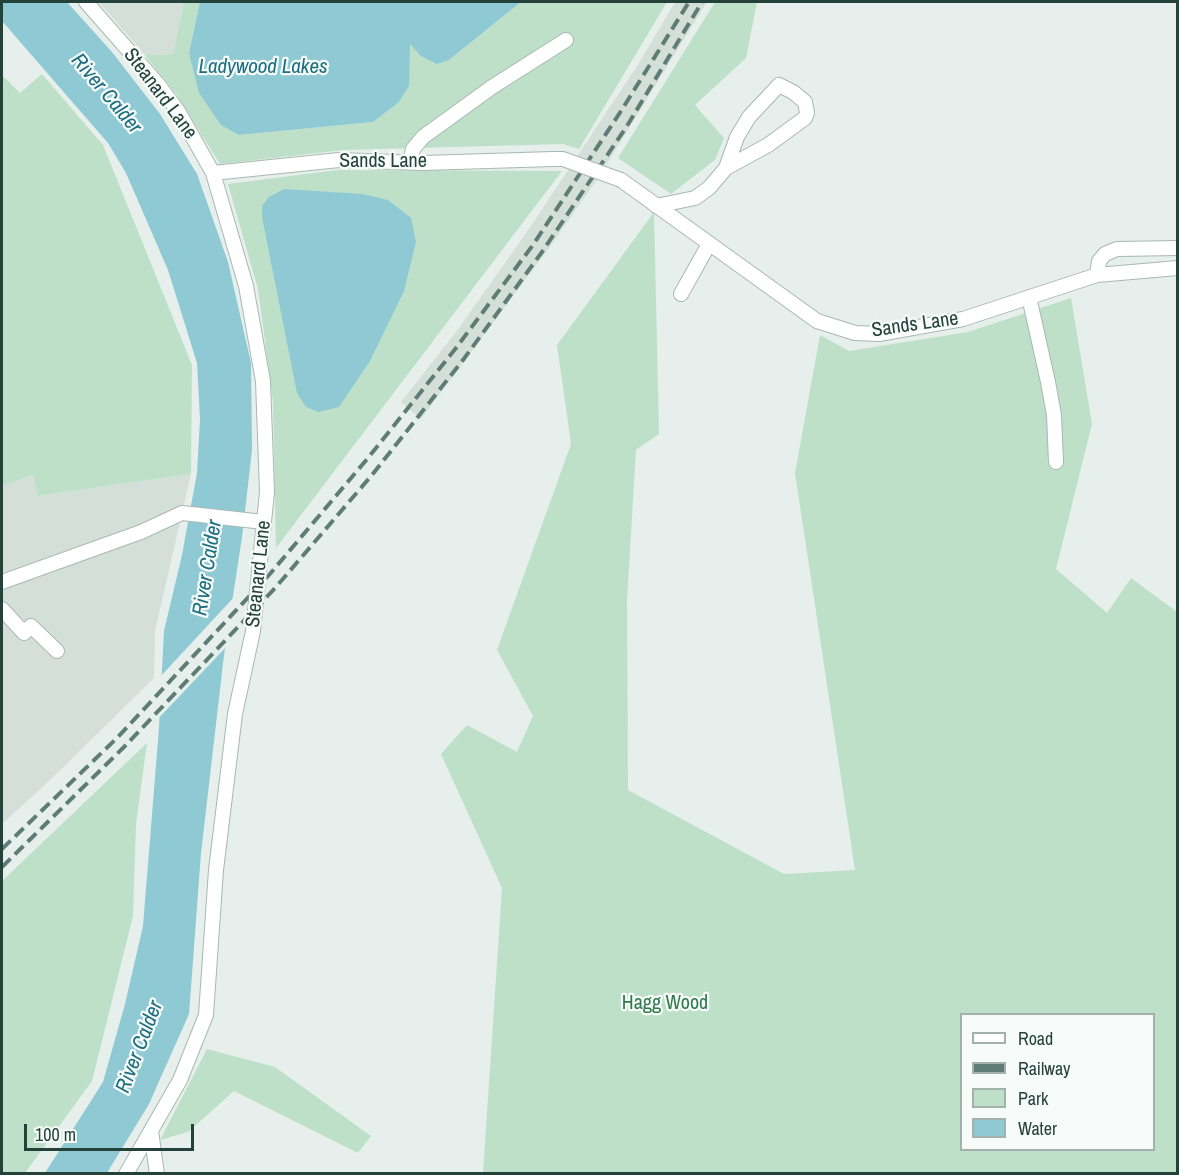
<!DOCTYPE html>
<style>
body{margin:0}
#map{position:relative;width:1179px;height:1175px;overflow:hidden;background:#e6efeb;font-family:"Archivo Narrow",sans-serif}
canvas{display:block}
.frame{position:absolute;inset:0;border:3px solid #24423a;pointer-events:none}
.legend{position:absolute;left:960px;top:1013px;width:195px;height:138px;box-sizing:border-box;background:#f7fbf9;border:2px solid #a3b1ad;margin:0;padding:8px 10px;list-style:none;font-size:18px;color:#24423a}
.legend li{display:flex;align-items:center;gap:12px;height:30px}
.legend b{width:30px;border:2px solid #a3b1ad}
.scale{position:absolute;left:24px;top:1124px;width:170px;height:27px;box-sizing:border-box;border:3px solid #24423a;border-top:0;padding-left:8px;font-size:18px;line-height:21px;white-space:nowrap;color:#24423a;-webkit-text-stroke:4px #f7fbf9;paint-order:stroke}
</style>
<div id="map">
<canvas width="1179" height="1175"></canvas>
<div class="frame"></div>
<ul class="legend">
<li><b style="height:8px;background:#fff"></b>Road</li>
<li><b style="height:8px;background:#5f7d75"></b>Railway</li>
<li><b style="height:16px;background:#bfe0c8"></b>Park</li>
<li><b style="height:16px;background:#8ec9d4"></b>Water</li>
</ul>
<div class="scale">100 m</div>
</div>
<script>
const context = document.querySelector('canvas').getContext('2d');
context.lineJoin = 'round';
function paint(path, color) { context.fillStyle = color; context.fill(path, 'evenodd'); }
const poly = rows => new Path2D(rows.map(r => 'M' + r).join(''));
function trace(path, color, width, dash) { context.strokeStyle = color; context.lineWidth = width; context.lineCap = dash ? 'butt' : 'round'; context.setLineDash(dash || []); context.stroke(path); }
function label(font, color, halo, rows, align = 'center') {
  context.font = font + ' "Archivo Narrow",sans-serif'; context.lineWidth = 4.5; context.setLineDash([]); context.textBaseline = 'middle'; context.strokeStyle = halo; context.fillStyle = color; for (const [text, x, y, turn = 0] of rows) {
    context.save(); context.translate(x, y); context.rotate((+turn || 0) * Math.PI / 180); context.textAlign = isNaN(turn) ? turn : align; if (halo) context.strokeText(text, 0, 0); context.fillText(text, 0, 0); context.restore();
  }
}
paint(poly([
 [99,2,184,2,173,54,145,55],
 [675,2,707,2,598,178,549,248,421,419,401,402,459,328,531,226,639,63],
 [191,474,155,631,154,678,48,782,2,824,2,486,33,475,39,496]
]), '#d4dfda');
paint(poly([
 [184,2,200,2,189,53,239,135,373,122,398,103,410,43,449,60,521,2,667,2,579,149,563,144,344,150,220,164,176,94,145,55,173,54],
 [715,2,757,2,746,58,695,105,724,138,715,160,671,194,618,158],
 [42,74,103,145,192,365,191,474,38,496,33,475,2,486,2,75,20,93],
 [337,170,562,171,276,548,273,402,258,289,228,184],
 [654,212,659,434,636,450,627,600,628,790,784,874,855,870,795,473,820,335,849,351,968,332,1071,298,1092,424,1056,569,1107,613,1131,578,1177,612,1177,1173,483,1173,502,888,441,754,467,725,517,752,533,716,497,650,571,444,557,345],
 [962,1014,1154,1014,1154,1150,962,1150],
 [147,743,136,824,133,916,92,1081,25,1173,2,1173,2,881],
 [207,1049,275,1067,371,1136,358,1153,234,1091,188,1132,160,1140]
]), '#bfe0c8');
paint(poly([
 [2,2,67,2,112,52,160,114,197,174,228,262,251,363,252,450,242,537,224,655,201,853,189,1014,149,1104,107,1173,45,1173,103,1082,125,1004,143,926,159,728,164,631,182,555,197,473,200,419,197,363,168,270,126,173,108,143,2,21],
 [200,2,521,2,449,60,437,64,421,56,410,44,409,86,398,103,373,122,239,135,221,125,199,93,189,53],
 [284,189,362,194,388,200,411,218,416,242,404,291,370,361,339,407,319,412,306,407,297,393,262,217,262,206,269,197]
]), '#8ec9d4');
paint(poly([
 [236,595,228,645,156,721,159,678]
]), '#e6efeb');
const minor = poly([
 [86,2,157,83,178,111,213,173,246,286,263,381,267,492,253,631,235,714,216,870,206,1015,180,1080,126,1174],
 [410,162,413,149,423,137,492,87,566,40],
 [213,173,339,160,423,163,553,159],
 [621,180,817,321,855,333,879,334,963,319,1097,275,1178,268],
 [656,206,695,198,709,188,726,168,768,145,805,118,807,113,805,102,793,92,779,85,749,117,737,137,726,168],
 [1097,275,1099,261,1105,254,1117,249,1178,248],
 [681,294,709,244],
 [1029,297,1048,382,1054,415,1056,462],
 [2,582,141,532,182,513,264,522],
 [2,609,24,633,31,626,57,651],
 [151,1131,157,1174]
]);
trace(minor, '#a8b8b2', 16);
trace(minor, '#fff', 14);
trace(poly([
 [2,849,117,738,269,575,368,458,456,348,533,245,621,111,689,2],
 [2,867,124,747,276,587,372,475,463,360,542,252,627,126,702,2]
]), '#5f7d75', 4, [12, 6]);
const minorBridge = poly([
 [553,159,563,159,621,180]
]);
trace(minorBridge, '#a8b8b2', 16, []);
trace(minorBridge, '#fff', 14);
label('20px', '#24423a', '#f7fbf9', [
 ["Steanard Lane",160,94,53],
 ["Sands Lane",383,162],
 ["Sands Lane",915,325,-8],
 ["Steanard Lane",259,574,-84]
]);
label('20px', '#2d7a4b', '#f7fbf9', [
 ["Hagg Wood",665,1004]
]);
label('italic 21px', '#1c6f80', '#f7fbf9', [
 ["Ladywood Lakes",263,67],
 ["River Calder",106,94,50],
 ["River Calder",208,568,-81],
 ["River Calder",140,1047,-69]
]);
</script>
